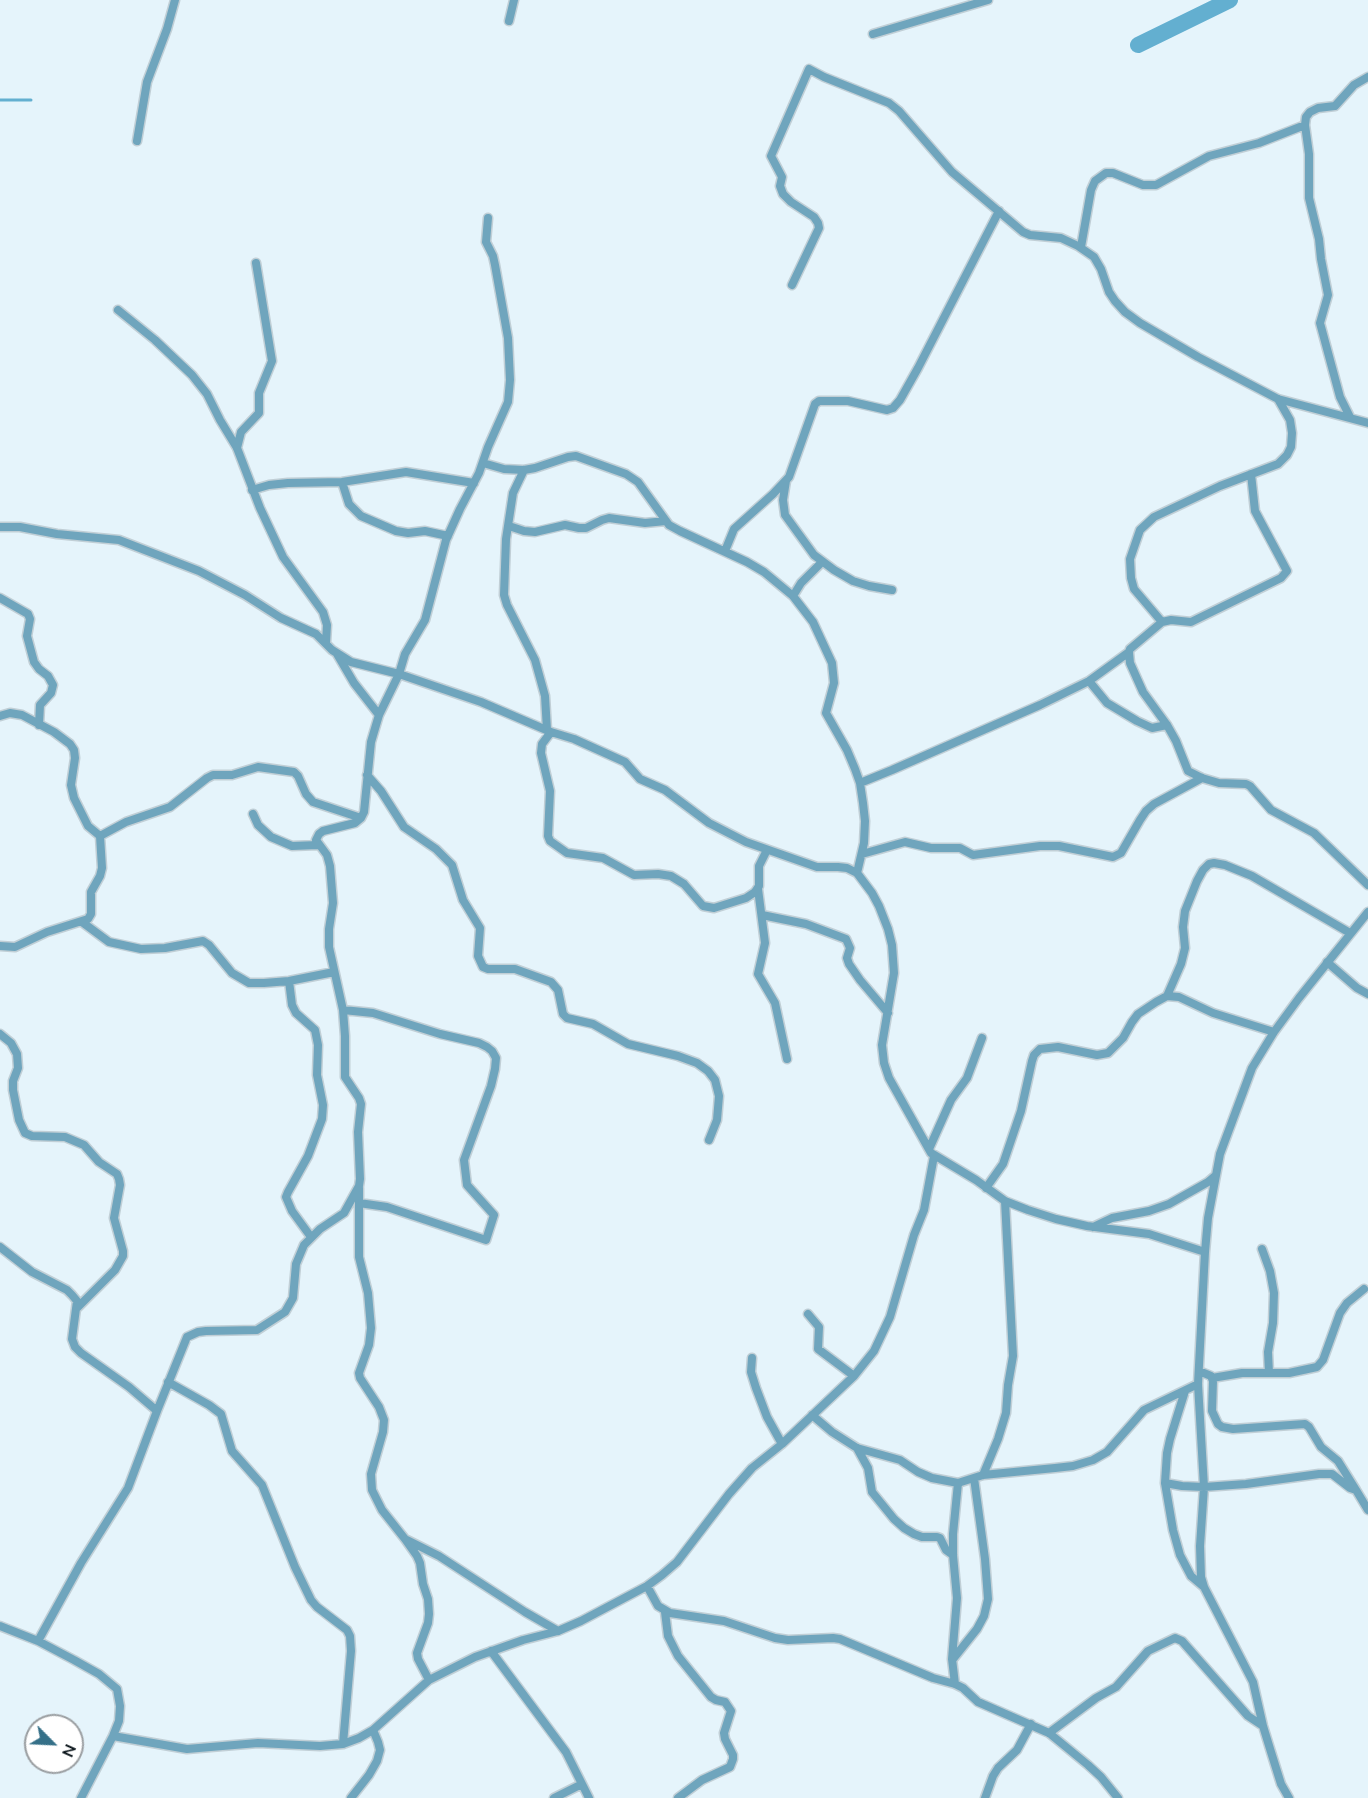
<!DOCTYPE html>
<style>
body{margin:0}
#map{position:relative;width:1368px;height:1798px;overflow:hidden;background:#e5f4fb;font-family:"Nunito Sans",sans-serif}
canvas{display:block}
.north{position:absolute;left:24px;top:1714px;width:60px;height:60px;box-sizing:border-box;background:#fff;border:2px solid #9a9ea1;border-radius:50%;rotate:114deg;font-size:16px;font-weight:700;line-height:24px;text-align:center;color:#020d13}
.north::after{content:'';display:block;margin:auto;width:21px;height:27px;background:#357088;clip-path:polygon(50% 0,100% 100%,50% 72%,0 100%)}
</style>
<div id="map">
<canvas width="1368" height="1798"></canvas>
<div class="north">N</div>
</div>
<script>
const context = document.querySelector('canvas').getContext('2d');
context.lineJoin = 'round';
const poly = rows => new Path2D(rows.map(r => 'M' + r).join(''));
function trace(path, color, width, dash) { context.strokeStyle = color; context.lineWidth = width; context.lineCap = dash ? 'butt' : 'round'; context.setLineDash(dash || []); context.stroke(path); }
trace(poly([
 [0,100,31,100]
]), '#63afd0', 3);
trace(poly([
 [1138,45,1230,0]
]), '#63afd0', 16);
const minor = poly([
 [509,21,514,0],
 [873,34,988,0],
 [137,141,147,82,167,29,175,0],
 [1081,247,1091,190,1095,181,1106,173,1113,173,1143,185,1156,185,1209,156,1259,143,1305,125],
 [792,285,819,228,818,223,814,217,791,202,783,194,780,186,782,177,771,156,809,69,824,77,889,103,899,111,952,172,1023,232,1030,235,1061,238,1078,246,1094,257,1101,269,1109,292,1115,301,1125,312,1140,323,1198,357,1278,399,1368,423],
 [118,310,155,340,192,375,207,394,220,420,237,448,260,508,283,557,323,612,327,625,326,643],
 [1350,417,1340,397,1320,323,1328,295,1321,259,1319,239,1309,198,1309,154,1305,125,1306,117,1310,112,1318,108,1335,106,1354,85,1368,77],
 [237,448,241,432,259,413,259,393,272,361,256,263],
 [483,463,504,469,524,470,535,468,568,457,576,456,626,474,638,482,669,525,680,531,747,562,764,572,793,596,813,622,832,663,834,683,826,713,847,750,855,769,860,783,863,803,865,821,864,843,857,873],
 [524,470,513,493,506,539,504,595,507,605,535,660,545,696,547,730],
 [1251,474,1255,511,1287,571,1281,578,1191,622,1171,620,1162,622,1130,649,1129,652,1130,663,1143,692,1167,725,1176,741,1188,771,1202,778,1219,783,1246,784,1250,786,1271,810,1314,833,1368,885],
 [786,481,783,500,785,515,814,555,834,570,853,581,869,586,892,590],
 [342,482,349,504,361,516,396,531,408,533,425,531,448,536],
 [252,490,269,485,288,483,342,482,406,472,474,483],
 [509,526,524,531,535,532,565,525,579,528,586,528,602,520,609,518,645,523,666,521],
 [0,527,20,527,57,534,119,540,199,571,245,595,281,618,316,634,332,650,351,662,399,674,481,702,551,732,574,739,625,762,640,779,665,790,709,823,746,842,817,867,838,867,847,868,857,873,872,893,879,906,888,929,892,945,894,973,882,1045,884,1063,889,1078,931,1153,976,1180,1005,1201,1028,1210,1056,1219,1087,1226,1149,1234,1205,1252],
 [725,551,734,529,773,494,789,477,815,404,819,401,848,401,887,410,893,408,900,400,918,368,999,211],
 [793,596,801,583,822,562],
 [0,598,28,614,30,619,27,636,34,662,39,669,48,676,53,685,51,693,40,705,39,725],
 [1162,622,1134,589,1131,578,1130,559,1140,530,1154,517,1220,486,1278,464,1287,455,1291,447,1292,433,1290,420,1278,399],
 [337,654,354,683,379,715],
 [1089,681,1107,703,1137,721,1152,728,1167,725],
 [0,716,10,713,22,715,54,732,70,744,74,750,75,758,71,785,74,798,88,826,100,836],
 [551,732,542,744,541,753,550,791,548,836,550,841,567,853,603,858,634,875,658,874,671,876,684,884,703,906,714,908,746,898,755,892,759,886,759,866,767,850],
 [367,775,381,791,404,827,436,849,452,865,463,900,480,928,478,956,483,967,488,969,515,969,551,982,558,990,563,1014,567,1018,593,1024,628,1044,678,1056,697,1063,708,1071,715,1080,719,1096,717,1120,709,1140],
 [860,783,892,770,1040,705,1089,681,1129,652],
 [253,814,258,825,271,837,292,846,318,845],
 [862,854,905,842,931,848,960,848,973,855,1040,846,1059,846,1113,857,1121,853,1140,820,1146,811,1154,804,1202,778],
 [758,889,765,943,758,974,775,1003,787,1059],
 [762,915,806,924,846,939,850,948,847,958,849,964,860,980,888,1013],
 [82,922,109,942,141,949,165,948,203,941,209,945,232,973,249,983,264,983,289,981,334,972],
 [0,946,15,947,47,932,88,919,91,914,91,892,100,876,102,868,100,836,126,822,170,807,207,778,213,775,232,775,258,767,294,772,298,776,306,794,313,802,361,818],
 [1327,962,1357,988,1368,994],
 [289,981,292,1005,296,1013,315,1030,318,1045,317,1075,323,1105,322,1119,308,1156,288,1192,286,1197,292,1211,311,1237],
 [1167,996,1181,964,1185,948,1183,927,1185,911,1197,881,1203,870,1209,864,1214,863,1225,865,1252,876,1350,933],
 [343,1010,373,1013,440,1034,479,1043,487,1047,492,1051,496,1058,495,1069,491,1086,464,1160,467,1185,494,1215,486,1240,387,1207,359,1203],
 [0,1034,11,1043,17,1054,18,1068,13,1081,13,1090,19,1120,25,1133,32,1136,65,1137,84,1145,99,1162,117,1174,119,1179,120,1185,114,1218,123,1251,123,1256,115,1270,77,1308],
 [929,1149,951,1100,967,1078,982,1038],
 [359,1188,359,1257,368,1293,371,1328,369,1345,359,1373,360,1378,379,1407,384,1420,383,1432,371,1474,372,1490,382,1510,405,1539,417,1556,420,1563,423,1584,428,1599,429,1614,428,1623,417,1653,418,1659,429,1680],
 [986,1188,1003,1164,1021,1111,1032,1061,1034,1055,1040,1049,1058,1047,1097,1055,1108,1053,1123,1038,1132,1022,1138,1014,1156,1002,1167,996,1179,997,1213,1013,1274,1032],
 [1093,1227,1112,1218,1149,1211,1169,1204,1208,1182,1215,1176],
 [0,1247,32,1272,67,1290,72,1295,77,1301,72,1339,75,1347,81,1353,129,1387,157,1411],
 [1262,1249,1270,1271,1274,1293,1273,1323,1268,1352,1269,1373],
 [808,1314,819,1327,818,1349,854,1376],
 [752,1358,751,1372,756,1388,767,1417,782,1444],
 [1199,1371,1211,1376,1213,1381,1212,1411,1218,1424,1222,1427,1233,1429,1305,1424,1309,1427,1321,1447,1338,1461,1356,1490],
 [1212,1378,1242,1373,1289,1373,1317,1367,1323,1360,1340,1313,1347,1303,1364,1289],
 [168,1382,209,1405,221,1414,232,1451,262,1485,295,1567,311,1600,317,1607,347,1630,350,1636,351,1651,343,1744],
 [1185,1391,1170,1439,1167,1453,1165,1483,1173,1530,1180,1555,1191,1576,1204,1587],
 [812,1415,832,1432,857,1448,900,1460,918,1472,932,1478,958,1483,983,1475,1055,1468,1073,1466,1093,1460,1107,1452,1144,1410,1198,1384],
 [857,1448,868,1468,872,1492,894,1519,904,1528,914,1534,922,1537,937,1537,940,1538,946,1550,953,1555],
 [983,1475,998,1439,1006,1413,1008,1385,1013,1356,1005,1201],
 [1165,1483,1182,1486,1204,1487,1246,1484,1319,1474,1332,1474,1350,1488,1356,1490,1368,1510],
 [407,1540,439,1556,525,1612,558,1631],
 [647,1586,658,1606,670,1613,724,1621,775,1638,788,1640,833,1638,840,1639,933,1678,955,1684,963,1688,978,1702,1049,1733,1088,1765,1101,1777,1118,1798],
 [665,1612,668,1636,678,1656,711,1697,716,1700,725,1702,731,1711,724,1733,725,1739,733,1755,733,1759,730,1767,702,1780,678,1798],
 [0,1626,38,1641,74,1660,99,1674,117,1689,120,1706,119,1721,113,1736,81,1798],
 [38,1641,81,1563,128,1488,157,1411,187,1337,198,1332,206,1331,257,1330,285,1312,293,1298,296,1264,304,1245,320,1229,344,1213,359,1186,360,1179,358,1132,361,1104,359,1098,345,1077,345,1036,343,1010,329,947,329,929,333,903,330,866,327,855,316,840,319,834,323,831,355,823,361,818,364,812,371,742,379,715,399,674,405,654,425,620,446,540,460,509,479,473,488,447,508,402,510,380,508,338,495,265,493,256,486,242,488,218],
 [491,1651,566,1752,589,1798],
 [953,1659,977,1629,984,1616,988,1599,985,1559,974,1478],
 [955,1684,952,1659,957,1598,953,1555,953,1534,958,1483],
 [1049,1733,1096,1698,1116,1687,1148,1651,1175,1638,1182,1641,1248,1716,1263,1726],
 [113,1736,187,1749,258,1743,320,1746,343,1744,359,1738,373,1730,429,1680,475,1657,523,1640,558,1631,581,1621,647,1586,662,1575,677,1562,729,1494,752,1468,782,1444,854,1376,874,1351,890,1317,914,1235,924,1210,934,1156],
 [351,1798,369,1775,377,1761,380,1750,378,1742,373,1730],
 [554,1798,582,1784],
 [985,1798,993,1776,998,1768,1017,1750,1031,1724],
 [1289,1798,1281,1784,1271,1752,1263,1726,1253,1682,1204,1587,1201,1577,1200,1546,1204,1487,1198,1384,1205,1252,1208,1218,1220,1154,1252,1068,1274,1032,1299,998,1368,912]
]);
trace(minor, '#c1cfd6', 11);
trace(minor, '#6fa5bd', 8);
</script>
